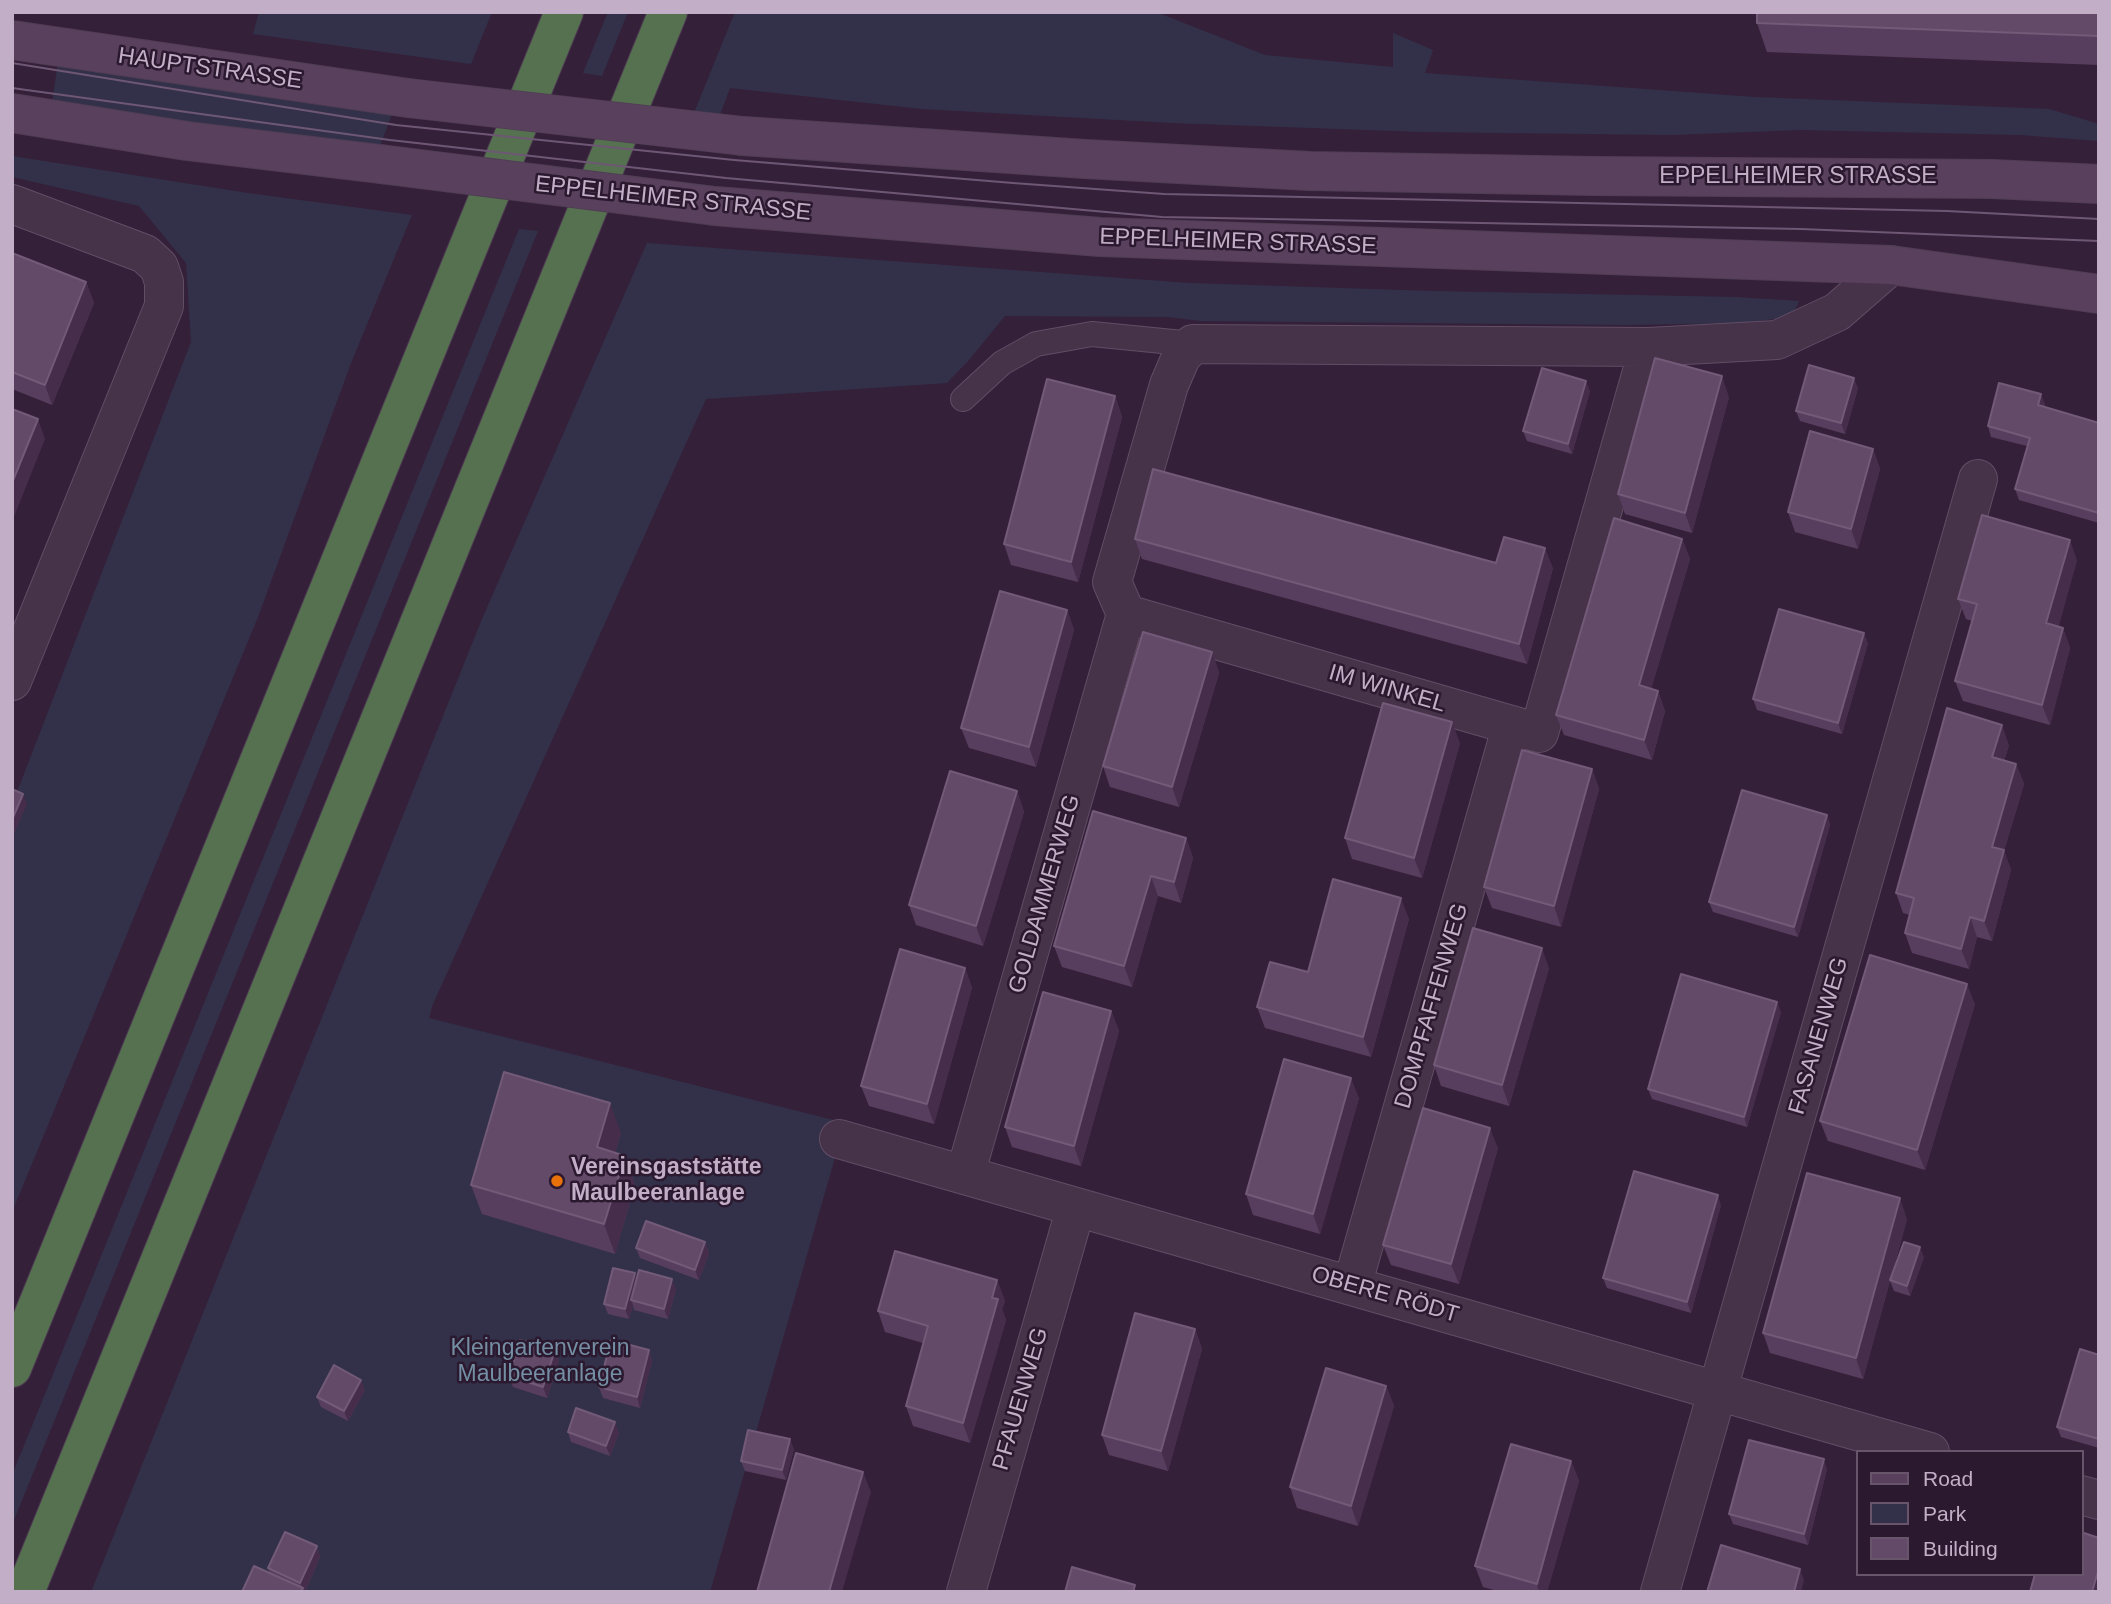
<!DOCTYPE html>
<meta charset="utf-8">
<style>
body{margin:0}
#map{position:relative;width:2111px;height:1604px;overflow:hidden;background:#35203a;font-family:Arial,sans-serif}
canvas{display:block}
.frame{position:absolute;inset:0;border:14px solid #c3aec7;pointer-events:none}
.legend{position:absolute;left:1856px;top:1450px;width:228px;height:126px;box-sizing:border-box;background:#2b192f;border:2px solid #68556c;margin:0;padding:9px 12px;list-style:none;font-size:21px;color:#c3aec7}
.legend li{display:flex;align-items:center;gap:14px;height:35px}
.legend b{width:35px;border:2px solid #68556c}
</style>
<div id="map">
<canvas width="2111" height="1604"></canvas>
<div class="frame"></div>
<ul class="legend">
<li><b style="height:9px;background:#59415d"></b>Road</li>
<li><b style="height:19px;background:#33314a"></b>Park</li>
<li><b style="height:19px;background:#644a69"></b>Building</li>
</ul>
</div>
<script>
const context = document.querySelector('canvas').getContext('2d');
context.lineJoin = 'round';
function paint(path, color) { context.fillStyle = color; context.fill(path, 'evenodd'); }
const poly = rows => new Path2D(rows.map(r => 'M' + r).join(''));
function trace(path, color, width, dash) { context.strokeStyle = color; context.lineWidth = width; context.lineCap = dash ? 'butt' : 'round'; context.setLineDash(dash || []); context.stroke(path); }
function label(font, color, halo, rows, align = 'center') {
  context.font = font + ' Arial,sans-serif'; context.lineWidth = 5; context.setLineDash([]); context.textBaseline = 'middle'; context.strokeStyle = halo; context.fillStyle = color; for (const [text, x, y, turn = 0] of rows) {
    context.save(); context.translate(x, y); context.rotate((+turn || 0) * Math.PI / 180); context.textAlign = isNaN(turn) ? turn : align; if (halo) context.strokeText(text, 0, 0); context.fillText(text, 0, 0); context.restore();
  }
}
paint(poly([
 [259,12,492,12,471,64,253,34],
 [608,12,628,12,602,76,583,73],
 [735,12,1156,12,1265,55,1393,67,1393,33,1433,50,1425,73,1755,97,2049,109,2099,124,2099,141,2020,135,1800,130,1672,135,1423,132,1172,123,922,109,730,88,713,133,687,130],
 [58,62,392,114,379,149,52,103],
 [12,156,248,193,412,215,351,363,258,617,12,1212,12,805,191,342,186,263,139,206,12,177],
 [519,229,538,231,12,1525,12,1475],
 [647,243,1189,283,1432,291,1736,297,1799,301,1792,317,1741,323,1624,325,1201,321,1169,317,1005,316,968,361,947,383,706,399,433,1004,429,1018,845,1123,710,1592,91,1592,482,619]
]), '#33314a');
const lane = poly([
 [963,399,1002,363,1036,344,1092,334,1193,344]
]);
const street = poly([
 [12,204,145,254,159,267,164,282,164,306,12,681],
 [1126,614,1112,582,1169,385,1181,357,1193,344,1649,347,1777,340,1837,312,1891,265],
 [1126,614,1539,733,1649,347],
 [839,1139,1930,1452],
 [965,1175,1126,614],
 [1352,1286,1512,725],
 [2081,1495,2099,1500],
 [966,1592,1076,1207],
 [1660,1592,1978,479]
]);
const secondary = poly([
 [12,40,408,98],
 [12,113,187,141,380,164],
 [743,136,1085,159,1310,171,1594,176,1992,179,2099,184],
 [715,206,1100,237,1891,265,2099,294]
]);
const highway = poly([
 [12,1368,564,12],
 [25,1592,668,12]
]);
trace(lane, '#614e65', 26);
trace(street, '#614e65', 40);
trace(secondary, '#503d54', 40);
trace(highway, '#4e3b52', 40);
trace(lane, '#46334a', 24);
trace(street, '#46334a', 38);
trace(secondary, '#59415d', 38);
trace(highway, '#557150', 38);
trace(poly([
 [12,63,396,125,734,160,1013,183,1164,194,1947,211,2099,219],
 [12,88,390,140,726,178,1162,217,1801,229,2099,241]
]), '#6e5774', 2);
const secondaryBridge = poly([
 [408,98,743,136],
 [380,164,715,206]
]);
trace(secondaryBridge, '#503d54', 40, []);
trace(secondaryBridge, '#59415d', 38);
paint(poly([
 [2099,12,2099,65,1767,52,1757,23],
 [12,253,86,282,94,303,52,405,12,389],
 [1858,388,1845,434,1800,421,1796,411],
 [1590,391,1572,454,1527,441,1523,431],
 [1115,396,1122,417,1078,582,1011,565,1004,544],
 [1729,397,1692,533,1625,514,1618,494],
 [2045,404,2044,407,2099,423,2099,523,2019,500,2015,489,2027,446,1991,437,1988,426],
 [1873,449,1880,469,1858,549,1795,532,1788,512],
 [1135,539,1496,563,1553,568,1527,664,1142,559],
 [1682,539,1690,559,1651,689,1658,691,1665,711,1652,760,1564,735,1556,715],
 [2077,560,2058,627,2063,628,2070,648,2050,725,1963,701,1955,681,1972,621,1966,619,1958,599],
 [1067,610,1074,630,1036,767,969,748,961,728],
 [1868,643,1842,734,1757,710,1753,699],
 [1212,652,1219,673,1179,807,1110,787,1103,766],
 [1460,743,1422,878,1352,859,1345,838],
 [2009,745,2004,761,2016,764,2024,784,2004,851,2011,870,1992,941,1977,937,1969,969,1912,953,1905,933,1910,915,1903,913,1896,893],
 [1592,769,1599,789,1561,927,1492,908,1484,887],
 [1017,791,1024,812,983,946,916,925,909,905],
 [1827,815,1830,825,1798,937,1713,912,1709,902],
 [1186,838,1193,858,1181,903,1158,896,1132,987,1062,967,1054,946],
 [1409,919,1371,1057,1265,1028,1257,1007,1308,972],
 [965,968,972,988,934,1124,869,1106,861,1086],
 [1549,968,1509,1106,1441,1086,1434,1065],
 [1975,1004,1925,1170,1828,1141,1820,1121],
 [1111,1011,1119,1031,1081,1166,1012,1147,1005,1127],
 [1781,1012,1747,1127,1652,1099,1648,1089],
 [1359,1098,1320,1234,1253,1215,1246,1194],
 [621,1133,615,1153,625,1156,635,1185,615,1254,482,1214,471,1185],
 [1498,1148,1459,1284,1391,1265,1383,1245],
 [1721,1205,1691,1313,1607,1288,1603,1278],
 [1907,1219,1891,1278,1924,1257,1910,1296,1894,1291,1890,1281,1863,1379,1770,1353,1763,1333],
 [705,1242,709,1253,699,1280,640,1258,636,1248],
 [636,1279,676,1289,668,1319,634,1310,633,1305,629,1319,608,1314,604,1304],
 [997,1280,1005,1301,1002,1309,1006,1320,970,1443,913,1426,906,1406,923,1343,885,1332,878,1311],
 [1195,1329,1202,1349,1168,1471,1109,1455,1102,1435],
 [555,1350,559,1361,547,1398,513,1387,509,1376],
 [649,1350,652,1361,640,1408,603,1398,599,1387],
 [2099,1355,2099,1448,2061,1437,2057,1427],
 [1386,1386,1394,1406,1358,1526,1297,1508,1290,1487],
 [365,1390,348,1421,321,1407,317,1397],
 [568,1432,619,1433,610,1456,571,1442],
 [794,1449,786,1480,745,1471,741,1461],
 [1571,1461,1579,1481,1547,1592,1501,1592,1483,1587,1475,1566],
 [1827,1469,1808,1545,1733,1524,1729,1514],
 [317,1546,320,1557,305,1592,242,1592,270,1573,268,1568]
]), '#583e5e');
paint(poly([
 [86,282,94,303,52,405,45,385],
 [1722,376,1729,397,1692,533,1685,513],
 [1854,378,1858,388,1845,434,1841,423],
 [1586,381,1590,391,1572,454,1568,444],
 [2041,394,2045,404,2042,416,2038,405],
 [1115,396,1122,417,1078,582,1071,562],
 [38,419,45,439,12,522,12,483],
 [1873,449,1880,469,1858,549,1851,529],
 [1682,539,1690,559,1646,706,1639,685],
 [2070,540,2077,560,2054,644,2046,623],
 [1545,548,1553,568,1527,664,1519,644],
 [1067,610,1074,630,1036,767,1029,747],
 [2063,628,2070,648,2050,725,2042,705],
 [1864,633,1868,643,1842,734,1838,723],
 [1212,652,1219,673,1179,807,1172,787],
 [1658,691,1665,711,1652,760,1644,740],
 [1452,722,1460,743,1422,878,1414,858],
 [2002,725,2009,745,1999,777,1992,757],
 [2016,764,2024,784,2004,851,2011,870,1992,941,1984,921,1992,847],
 [1592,769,1599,789,1561,927,1554,906],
 [1017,791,1024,812,983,946,976,926],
 [23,794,27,804,12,839,12,820],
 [1827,815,1830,825,1798,937,1794,927],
 [1186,838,1193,858,1181,903,1174,882],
 [1151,876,1158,896,1132,987,1124,966],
 [1401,898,1409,919,1371,1057,1363,1037],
 [1970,917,1977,937,1969,969,1961,949],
 [1542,948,1549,968,1509,1106,1502,1085],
 [965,968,972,988,934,1124,927,1104],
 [1967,984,1975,1004,1925,1170,1917,1150],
 [1777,1002,1781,1012,1747,1127,1744,1117],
 [1111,1011,1119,1031,1081,1166,1074,1146],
 [1351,1078,1359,1098,1320,1234,1313,1214],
 [610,1103,621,1133,608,1177,597,1147],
 [1490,1128,1498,1148,1459,1284,1451,1264],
 [625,1156,635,1185,615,1254,604,1224],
 [1718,1195,1721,1205,1691,1313,1687,1302],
 [1900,1198,1907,1219,1863,1379,1856,1358],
 [705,1242,709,1253,699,1280,695,1270],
 [1920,1247,1924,1257,1910,1296,1907,1286],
 [635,1273,638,1284,631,1300,633,1305,629,1319,625,1309],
 [672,1279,676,1289,668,1319,664,1309],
 [997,1280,1005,1301,1002,1309,1006,1320,970,1443,963,1423,992,1298],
 [1195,1329,1202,1349,1168,1471,1161,1451],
 [555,1350,559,1361,547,1398,543,1387],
 [649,1350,652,1361,640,1408,637,1397],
 [361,1380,365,1390,348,1421,344,1411],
 [1386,1386,1394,1406,1358,1526,1351,1506],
 [615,1422,619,1433,610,1456,606,1446],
 [790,1439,794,1449,786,1480,782,1470],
 [1824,1459,1827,1469,1808,1545,1804,1534],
 [1571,1461,1579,1481,1547,1592,1539,1592,1537,1584],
 [863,1472,871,1492,842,1592,829,1592],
 [317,1546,320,1557,305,1592,301,1592,303,1589,300,1583],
 [2099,1568,2099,1592,2092,1592],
 [1800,1569,1804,1580,1801,1592,1794,1592]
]), '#452d4b');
const building = poly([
 [1757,12,2099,12,2099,36,1757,23,1757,12],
 [12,253,86,282,45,385,12,372,12,253],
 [1655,358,1722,376,1685,513,1618,494,1655,358],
 [1809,365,1854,378,1841,423,1796,411,1809,365],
 [1542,368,1586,381,1568,444,1523,431,1542,368],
 [1047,379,1115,396,1071,562,1004,544,1047,379],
 [1999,383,2041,394,2038,405,2099,423,2099,513,2015,489,2030,438,1988,426,1999,383],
 [12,409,38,419,12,483,12,409],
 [1810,431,1873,449,1851,529,1788,512,1810,431],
 [1153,469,1496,563,1504,537,1545,548,1519,644,1135,539,1153,469],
 [1982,515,2070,540,2046,623,2063,628,2042,705,1955,681,1977,604,1958,599,1982,515],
 [1614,518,1682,539,1639,685,1658,691,1644,740,1556,715,1614,518],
 [1000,591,1067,610,1029,747,961,728,1000,591],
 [1779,609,1864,633,1838,723,1753,699,1779,609],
 [1143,632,1212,652,1172,787,1103,766,1143,632],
 [1383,703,1452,722,1414,858,1345,838,1383,703],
 [1947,708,2002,725,1992,757,2016,764,1992,847,2004,850,1984,921,1970,917,1961,949,1905,933,1914,898,1896,893,1947,708],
 [1522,750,1592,769,1554,906,1484,887,1522,750],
 [950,771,1017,791,976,926,909,905,950,771],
 [12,789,23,794,12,820,12,789],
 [1742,790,1827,815,1794,927,1709,902,1742,790],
 [1093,811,1186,838,1174,882,1151,876,1124,966,1054,946,1093,811],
 [1333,879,1401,898,1363,1037,1257,1007,1270,962,1308,972,1333,879],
 [1473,928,1542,948,1502,1085,1434,1065,1473,928],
 [900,949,965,968,927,1104,861,1086,900,949],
 [1870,955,1967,984,1917,1150,1820,1121,1870,955],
 [1681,974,1777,1002,1744,1117,1648,1089,1681,974],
 [1043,992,1111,1011,1074,1146,1005,1127,1043,992],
 [1284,1059,1351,1078,1313,1214,1246,1194,1284,1059],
 [504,1072,610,1103,597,1147,625,1156,604,1224,471,1185,504,1072],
 [1423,1108,1490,1128,1451,1264,1383,1245,1423,1108],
 [1634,1171,1718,1195,1687,1302,1603,1278,1634,1171],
 [1807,1173,1900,1198,1856,1358,1763,1333,1807,1173],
 [646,1221,705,1242,695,1270,636,1248,646,1221],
 [1904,1242,1920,1247,1907,1286,1890,1280,1904,1242],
 [895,1251,997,1280,992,1298,998,1299,963,1423,906,1406,928,1326,878,1311,895,1251],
 [613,1268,635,1273,625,1309,604,1304,613,1268],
 [639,1270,672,1279,664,1309,631,1300,639,1270],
 [1135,1313,1195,1329,1161,1451,1102,1435,1135,1313],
 [520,1340,555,1350,543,1387,509,1376,520,1340],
 [611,1340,649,1350,637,1397,599,1387,611,1340],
 [2080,1349,2099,1355,2099,1439,2057,1427,2080,1349],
 [334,1365,361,1380,344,1411,317,1397,334,1365],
 [1326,1368,1386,1386,1351,1506,1290,1487,1326,1368],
 [576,1408,615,1422,606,1446,568,1432,576,1408],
 [748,1430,790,1439,782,1470,741,1461,748,1430],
 [1749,1440,1824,1459,1804,1534,1729,1514,1749,1440],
 [1511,1444,1571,1461,1537,1584,1475,1566,1511,1444],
 [796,1453,863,1472,829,1592,757,1592,796,1453],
 [285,1532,317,1546,300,1583,268,1568,285,1532],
 [2081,1532,2099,1538,2099,1568,2092,1592,2030,1592,2035,1574,2081,1574,2081,1532],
 [1721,1545,1800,1569,1794,1592,1707,1592,1721,1545],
 [254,1566,303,1588,301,1592,242,1592,254,1566],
 [1072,1567,1135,1585,1133,1592,1065,1592,1072,1567]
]);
paint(building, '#644a69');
trace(building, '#725a78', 2);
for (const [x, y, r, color] of [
 [557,1181,7,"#e8710a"]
]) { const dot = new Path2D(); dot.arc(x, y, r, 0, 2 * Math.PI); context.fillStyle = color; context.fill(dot); trace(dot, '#2b192f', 2.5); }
label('23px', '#c3aec7', '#2b192f', [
 ["HAUPTSTRASSE",210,69,8],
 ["EPPELHEIMER STRASSE",1798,177],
 ["EPPELHEIMER STRASSE",673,199,6],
 ["EPPELHEIMER STRASSE",1238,242,2],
 ["IM WINKEL",1387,689,16],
 ["GOLDAMMERWEG",1045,894,-74],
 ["DOMPFAFFENWEG",1432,1006,-74],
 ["FASANENWEG",1819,1036,-74],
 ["OBERE RÖDT",1385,1295,16],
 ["PFAUENWEG",1021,1399,-74]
]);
label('bold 23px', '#c3aec7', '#2b192f', [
 ["Vereinsgaststätte",571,1168],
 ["Maulbeeranlage",571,1194]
], 'left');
label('23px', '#748ea3', '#2b192f', [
 ["Kleingartenverein",540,1349],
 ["Maulbeeranlage",540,1375]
]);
</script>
